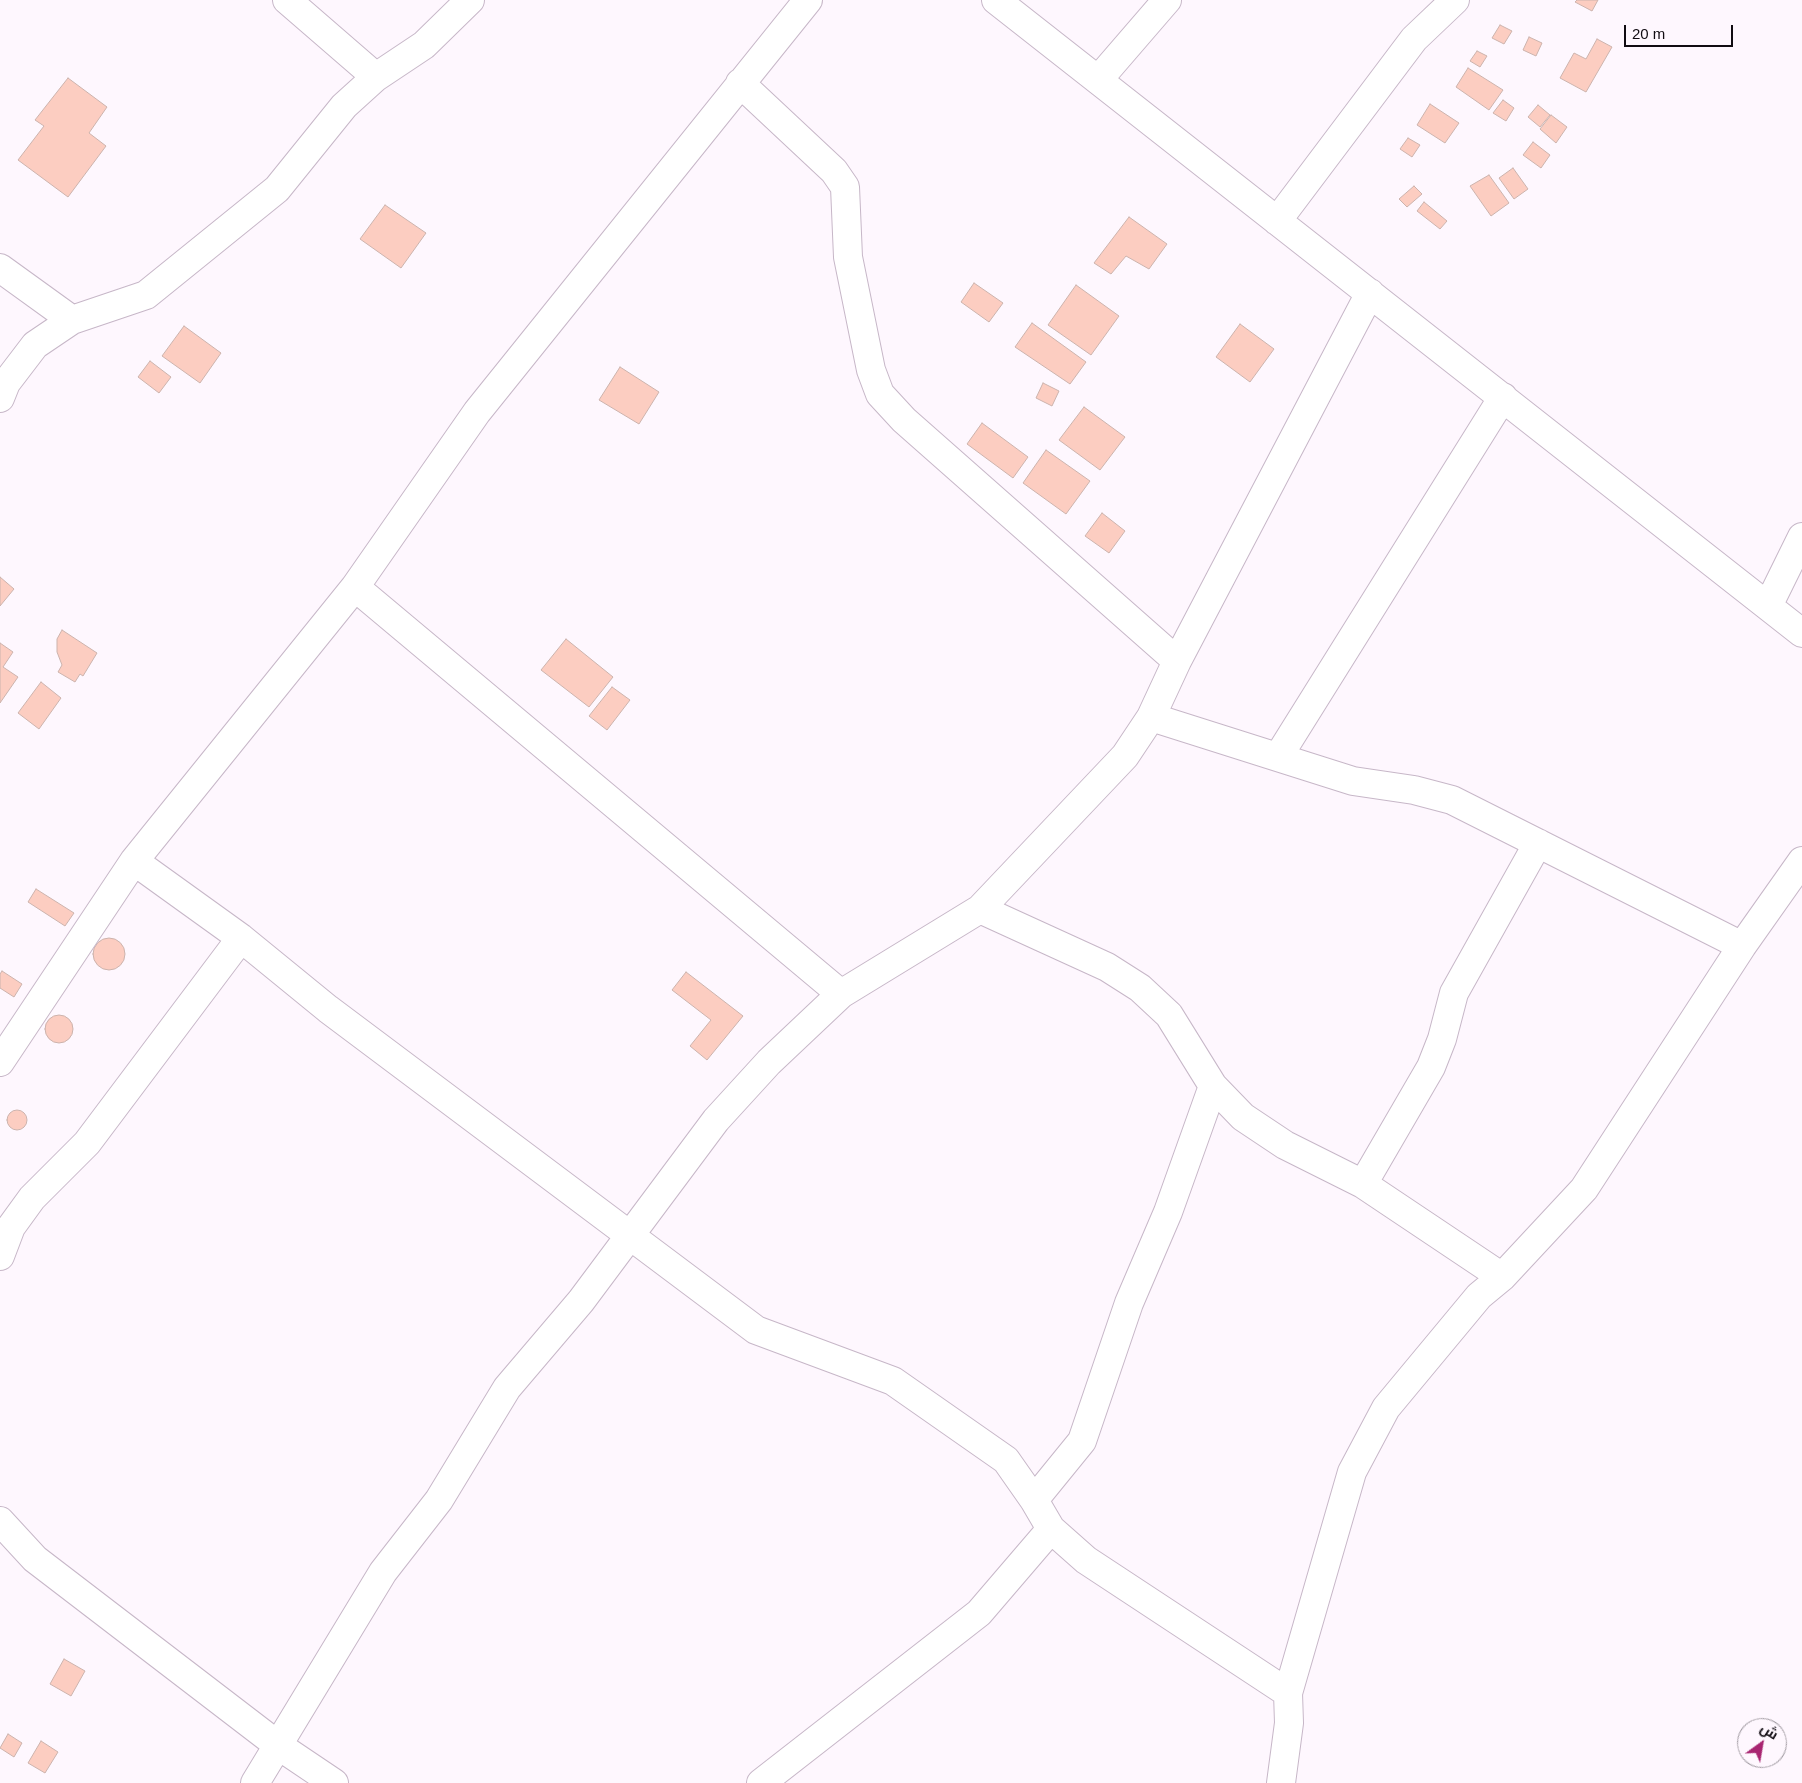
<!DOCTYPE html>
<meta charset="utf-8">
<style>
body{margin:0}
#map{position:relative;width:1802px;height:1783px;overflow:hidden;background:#fef7fe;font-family:Arial,Cairo,sans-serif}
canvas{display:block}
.north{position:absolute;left:1737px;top:1718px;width:50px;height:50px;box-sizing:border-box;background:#fef7fe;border:1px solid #9f99a0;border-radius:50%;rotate:32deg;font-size:14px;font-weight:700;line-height:20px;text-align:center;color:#110c12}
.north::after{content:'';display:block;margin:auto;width:18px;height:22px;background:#a82571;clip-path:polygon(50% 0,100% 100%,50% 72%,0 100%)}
.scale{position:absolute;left:1624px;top:25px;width:109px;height:22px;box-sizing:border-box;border:2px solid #110c12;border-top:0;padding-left:6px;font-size:15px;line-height:18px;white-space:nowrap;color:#110c12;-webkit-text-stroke:4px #fef7fe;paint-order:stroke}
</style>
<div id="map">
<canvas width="1802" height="1783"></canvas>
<div class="north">ش</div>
<div class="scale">20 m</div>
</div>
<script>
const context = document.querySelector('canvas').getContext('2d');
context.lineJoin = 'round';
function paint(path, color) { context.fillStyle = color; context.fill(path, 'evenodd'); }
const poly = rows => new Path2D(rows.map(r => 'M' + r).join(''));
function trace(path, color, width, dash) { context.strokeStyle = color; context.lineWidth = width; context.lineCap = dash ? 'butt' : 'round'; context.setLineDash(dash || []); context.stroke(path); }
const building = poly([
 [1577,0,1598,0,1592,11,1575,2,1577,0],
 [1500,25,1512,31,1504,44,1492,38,1500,25],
 [1529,37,1542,43,1536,56,1523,50,1529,37],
 [1597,39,1612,47,1586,92,1560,78,1574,53,1586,59,1597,39],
 [1477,51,1487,56,1480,67,1470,61,1477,51],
 [1468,68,1503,90,1489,110,1456,87,1468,68],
 [68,78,107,107,89,133,106,146,68,197,18,160,44,126,35,120,68,78],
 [1503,100,1514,108,1506,121,1493,113,1503,100],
 [1430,104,1459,123,1445,143,1417,125,1430,104],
 [1538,105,1550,115,1540,127,1528,117,1538,105],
 [1551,115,1567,127,1556,143,1540,129,1551,115],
 [1408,138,1420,145,1412,157,1400,149,1408,138],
 [1533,142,1550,155,1541,168,1523,155,1533,142],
 [1513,168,1528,189,1514,199,1499,178,1513,168],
 [1489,175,1509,203,1491,216,1470,186,1489,175],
 [1414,186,1422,194,1407,207,1399,199,1414,186],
 [1424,202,1447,221,1440,229,1417,211,1424,202],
 [385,205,426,233,401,268,360,239,385,205],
 [1129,217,1167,244,1149,269,1126,256,1111,274,1094,263,1129,217],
 [974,283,1003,303,989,322,961,302,974,283],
 [1076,285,1119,316,1091,355,1048,325,1076,285],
 [1032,323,1086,362,1070,384,1015,347,1032,323],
 [1240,324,1274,349,1250,382,1216,357,1240,324],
 [184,326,221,353,200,383,162,356,184,326],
 [150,361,171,377,159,393,138,377,150,361],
 [620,367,659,392,639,424,599,400,620,367],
 [1043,383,1059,391,1052,406,1036,398,1043,383],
 [1084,407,1125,437,1100,470,1059,440,1084,407],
 [982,423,1028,457,1013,478,967,444,982,423],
 [1046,450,1090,481,1066,514,1023,483,1046,450],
 [1102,513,1125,531,1109,553,1085,536,1102,513],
 [0,577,14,589,0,606,0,577],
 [62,630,97,653,83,676,80,674,75,682,58,672,62,665,57,652,57,639,62,630],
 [566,639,613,677,589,707,541,670,566,639],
 [0,643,13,652,3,667,18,677,0,703,0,643],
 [41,682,61,698,39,729,18,713,41,682],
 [612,687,630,700,607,730,589,716,612,687],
 [36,889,74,913,65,926,28,902,36,889],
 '93 954a16 16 0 1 1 32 0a16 16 0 1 1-32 0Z',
 [2,971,22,984,14,997,0,988,0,974,2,971],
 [686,972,743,1016,707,1060,690,1046,711,1020,672,990,686,972],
 '45 1029a14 14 0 1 1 28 0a14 14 0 1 1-28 0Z',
 '7 1120a10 10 0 1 1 20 0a10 10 0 1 1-20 0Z',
 [64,1659,85,1671,71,1696,50,1684,64,1659],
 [8,1734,22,1743,14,1757,0,1748,8,1734],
 [41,1741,58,1752,45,1773,28,1763,41,1741]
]);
paint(building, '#fccdc1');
trace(building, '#ccb3ad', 1);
const minor = poly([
 [287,0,376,77],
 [996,0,1802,633],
 [1098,80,1167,0],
 [740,83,834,171,845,187,848,257,871,370,880,394,904,420,1177,661],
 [1277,221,1414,39,1455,0],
 [0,268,72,320],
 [0,398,6,383,35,345,72,320,146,295,277,189,344,106,376,77,424,45,470,0],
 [355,587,841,994],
 [1768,606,1802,537],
 [1151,717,1353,781,1414,790,1452,800,1742,946],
 [1278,757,1503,397],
 [134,861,241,938,328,1009,756,1330,893,1381,1006,1460,1034,1500,1051,1529,1086,1560,1288,1693],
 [980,909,1107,967,1140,988,1169,1015,1213,1086,1243,1117,1285,1145,1363,1184,1502,1277],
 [0,1062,134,861,355,587,477,412,808,0],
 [1363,1184,1431,1067,1442,1039,1454,993,1538,843],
 [0,1256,11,1227,32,1198,87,1143,241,938],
 [1034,1500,1082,1441,1129,1303,1168,1212,1213,1086],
 [0,1521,35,1559,279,1746,334,1783],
 [255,1783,383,1572,439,1500,507,1388,581,1301,716,1120,769,1062,841,994,980,909,1125,756,1151,717,1177,661,1370,293],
 [761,1783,979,1613,1051,1529],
 [1281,1783,1289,1723,1288,1693,1352,1472,1386,1408,1479,1296,1502,1277,1584,1189,1742,946,1802,861]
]);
trace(minor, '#c7b7c8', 30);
trace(minor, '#fff', 28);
</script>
